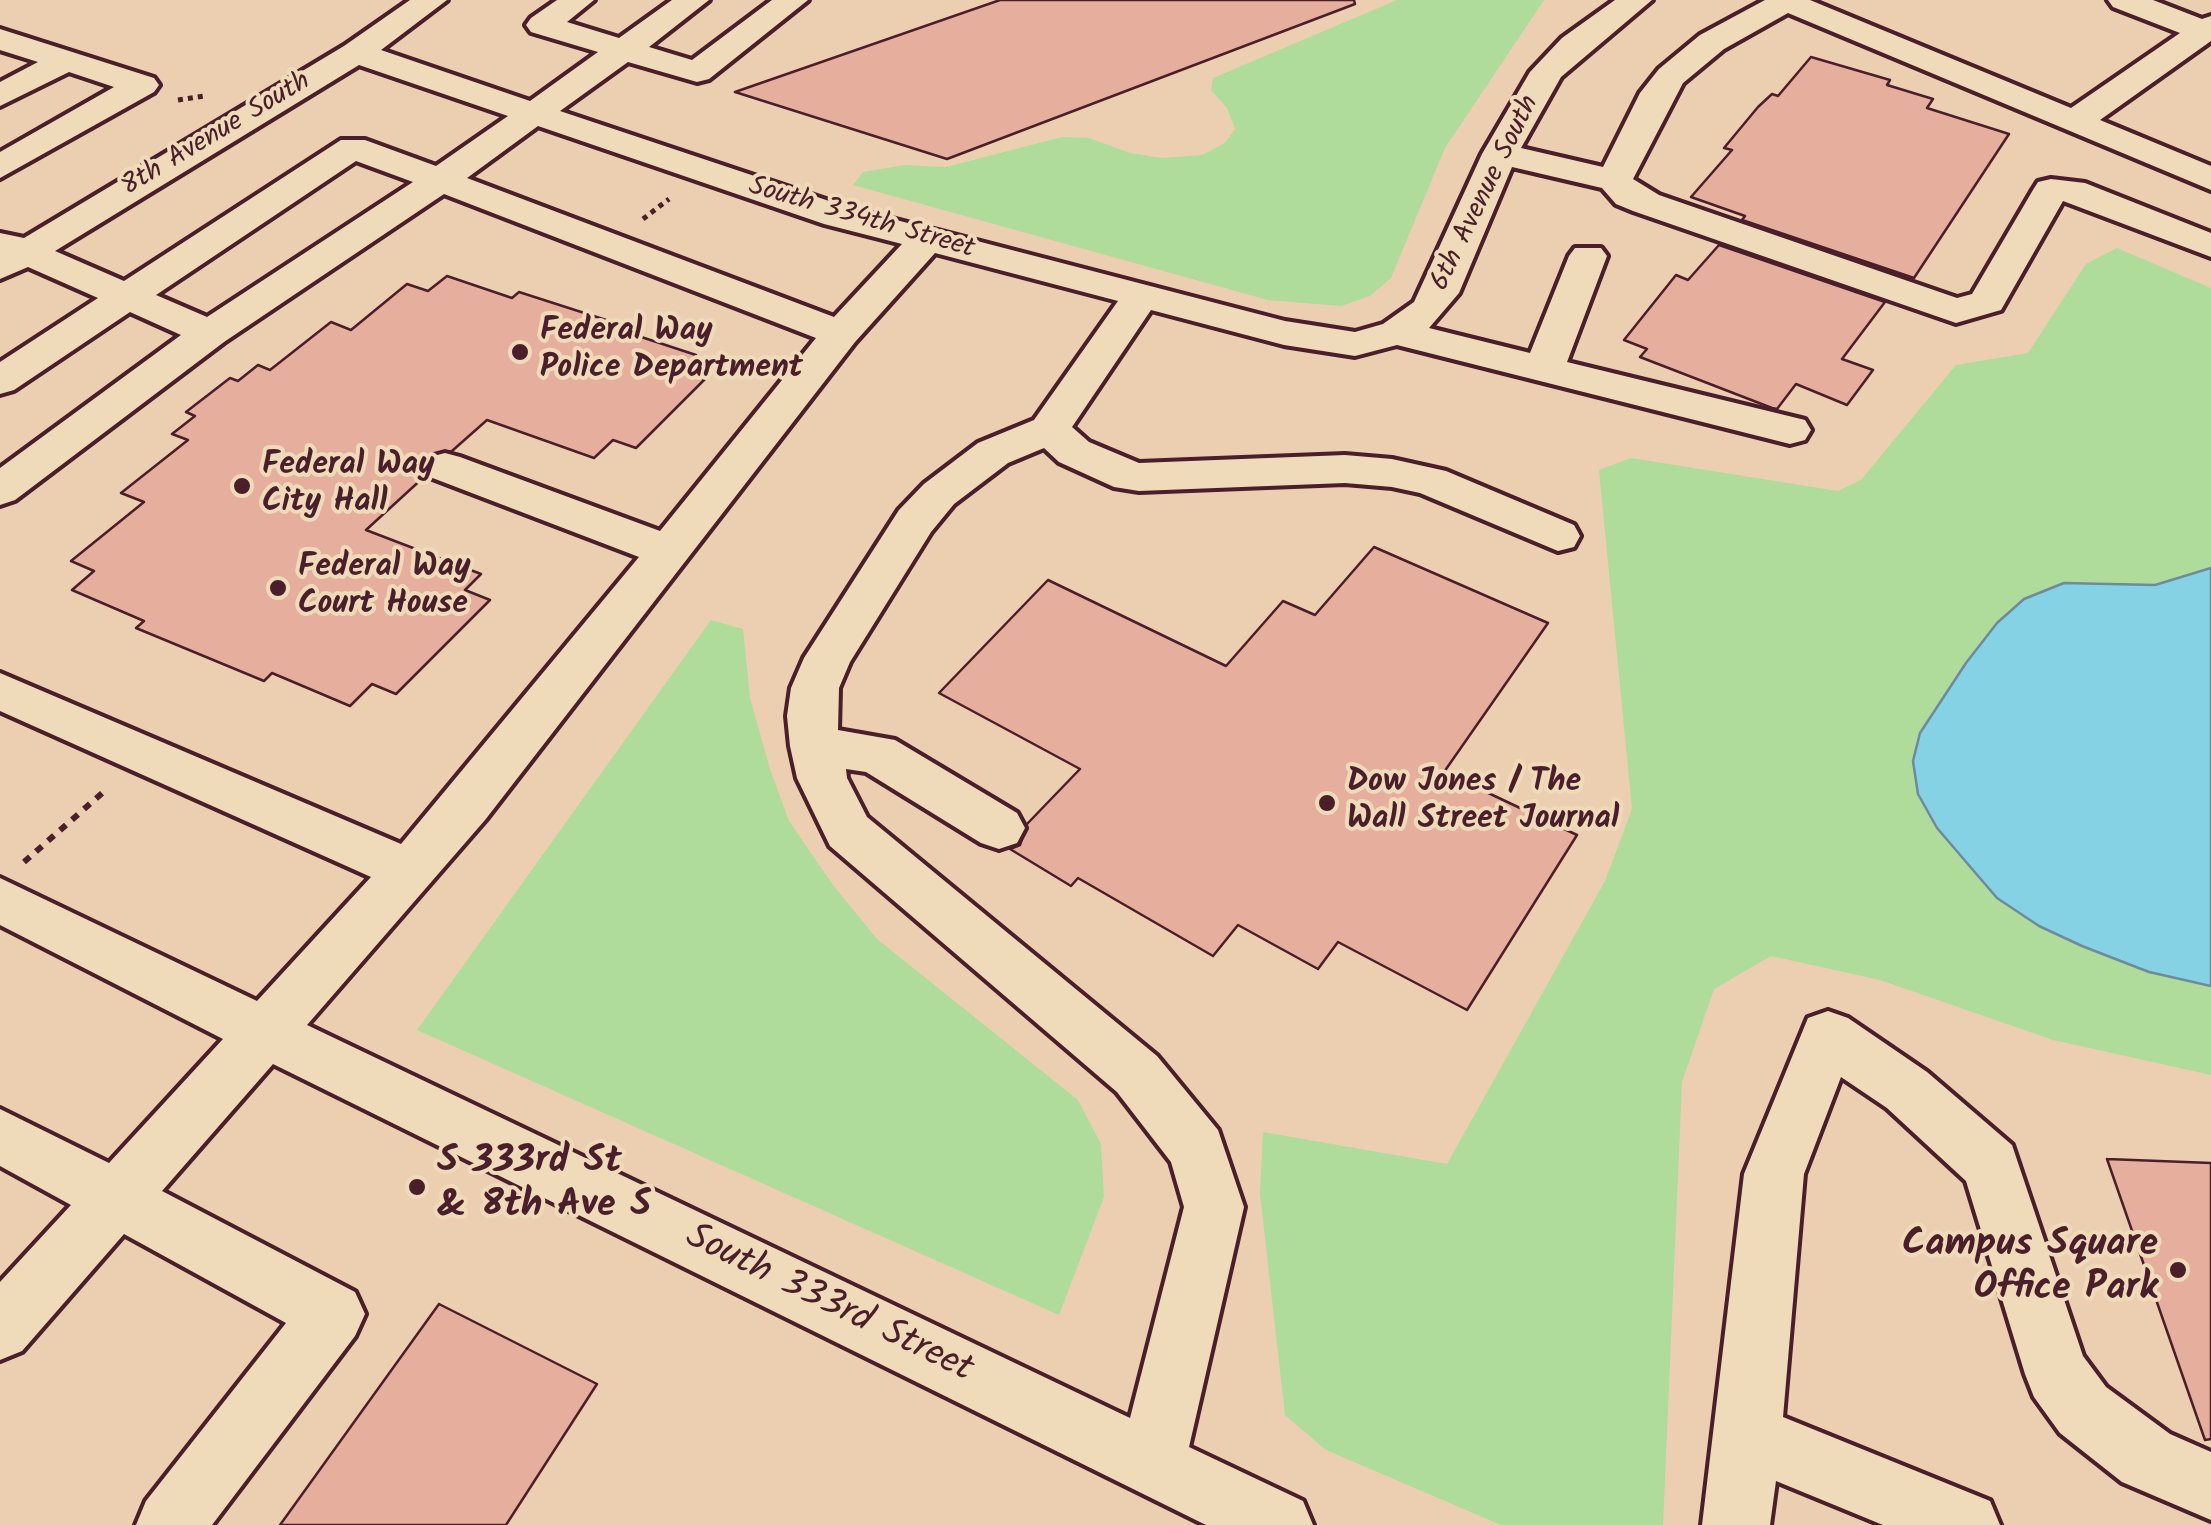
<!DOCTYPE html>
<style>
body{margin:0}
canvas{display:block;background:#ecceb1}
</style>
<canvas width="2211" height="1525"></canvas>
<script>
const context = document.querySelector('canvas').getContext('2d');
context.lineJoin = 'round';
function paint(path, color) { context.fillStyle = color; context.fill(path, 'evenodd'); }
const poly = rows => new Path2D(rows.map(r => 'M' + r).join(''));
function trace(path, color, width, dash) { context.strokeStyle = color; context.lineWidth = width; context.lineCap = dash ? 'butt' : 'round'; context.setLineDash(dash || []); context.stroke(path); }
function label(font, color, halo, rows, align = 'center') {
  context.font = font + ' Kalam,sans-serif'; context.lineWidth = 8; context.setLineDash([]); context.textBaseline = 'middle'; context.strokeStyle = halo; context.fillStyle = color; for (const [text, x, y, turn = 0] of rows) {
    context.save(); context.translate(x, y); context.rotate((+turn || 0) * Math.PI / 180); context.textAlign = isNaN(turn) ? turn : align; if (halo) context.strokeText(text, 0, 0); context.fillText(text, 0, 0); context.restore();
  }
}
paint(poly([
 [1397,0,1544,0,1445,148,1391,278,1370,296,1341,306,1268,300,853,185,863,172,905,165,946,167,1062,137,1089,138,1130,153,1162,158,1202,155,1225,143,1235,129,1227,108,1211,90,1213,78],
 [2117,248,2211,288,2211,568,2155,585,2086,582,2039,926,2149,972,2211,986,2211,1075,2053,1040,1880,980,1771,956,1714,989,1682,1082,1663,1525,1501,1525,1326,1450,1285,1415,1260,1194,1263,1132,1447,1164,1605,881,1632,809,1599,470,1631,458,1838,491,1861,480,1956,365,2028,353,2086,264],
 [711,620,743,629,750,698,770,769,789,821,833,885,877,939,1078,1100,1101,1144,1104,1197,1059,1315,417,1030]
]), '#afdc9b');
const water = poly([
 [2211,568,2211,986,2149,972,2082,946,2039,926,1997,898,1937,828,1918,794,1913,761,1920,733,1966,663,1997,623,2024,599,2064,583,2155,585,2211,568]
]);
paint(water, '#86d2e5');
trace(water, '#6e8a9b', 2.5);
const building = poly([
 [1000,0,1354,0,1355,4,947,159,735,92,1000,0],
 [1811,57,1890,80,1887,85,1933,99,1927,108,2009,134,1914,278,1742,220,1745,216,1691,197,1732,150,1724,148,1758,107,1772,94,1778,96,1811,57],
 [1719,245,1885,302,1842,359,1873,370,1847,405,1796,384,1777,409,1772,408,1640,357,1647,349,1624,340,1676,275,1688,280,1719,245],
 [447,276,512,298,519,292,631,328,626,332,696,355,680,371,705,379,636,448,613,440,594,458,487,420,452,451,427,455,421,465,425,476,366,530,481,574,465,590,490,600,396,694,372,684,350,706,272,673,264,681,136,628,144,621,72,590,94,571,71,561,144,502,121,493,188,440,172,434,195,416,186,412,230,378,238,381,258,365,270,370,331,322,351,330,407,284,428,291,447,276],
 [1374,547,1548,623,1444,772,1577,835,1467,1010,1338,942,1318,969,1238,925,1213,956,1078,878,1071,886,1010,849,1020,845,1027,824,1080,769,939,693,1048,580,1226,666,1283,601,1315,615,1374,547],
 [2107,1159,2211,1163,2211,1439,2205,1440,2107,1159],
 [439,1304,597,1384,506,1525,280,1525,439,1304]
]);
paint(building, '#e6af9d');
trace(building, '#4a1f2b', 2.5);
const minor = poly([
 [410,0,447,0,381,50,530,101,598,52,531,32,526,25,531,18,557,0,594,0,567,22,619,38,672,0,709,0,649,47,692,60,772,0,808,0,709,79,697,82,628,62,560,111,850,208,1285,321,1355,332,1383,324,1414,302,1482,154,1530,72,1562,38,1615,0,1652,0,1561,77,1521,148,1603,167,1640,93,1659,69,1700,35,1765,0,1810,0,2071,108,2180,33,2113,7,2108,0,2153,0,2202,19,2211,16,2211,41,2100,120,2211,166,2211,190,1788,13,1724,49,1683,83,1633,179,1659,195,1957,298,1972,294,2033,190,2038,182,2051,179,2085,183,2211,233,2211,257,2063,201,2001,310,1956,323,1633,211,1616,204,1602,188,1512,167,1459,293,1429,328,1530,353,1569,256,1575,248,1601,248,1607,256,1567,362,1805,420,1811,430,1805,440,1790,444,1397,345,1355,356,1284,345,1151,310,1072,427,1089,442,1139,463,1345,455,1392,459,1446,471,1574,525,1580,536,1574,547,1558,551,1420,493,1392,487,1345,483,1139,491,1114,487,1059,462,1044,448,1008,463,954,504,931,532,850,662,839,688,838,730,895,740,1017,813,1025,828,1017,843,999,849,981,843,866,772,846,769,847,778,867,817,1157,1056,1218,1130,1244,1207,1189,1447,1303,1501,1313,1525,1206,1525,273,1064,162,1191,355,1292,365,1314,355,1336,212,1525,136,1525,146,1501,286,1323,124,1234,22,1351,0,1360,0,1282,71,1205,0,1166,0,1109,109,1163,223,1039,0,925,0,878,257,1001,371,877,0,711,0,673,401,844,639,557,430,477,424,467,430,457,445,453,460,457,660,531,816,338,444,194,224,342,15,500,0,505,0,468,181,335,130,312,14,390,0,394,0,362,98,298,28,267,0,279,0,233,24,238,344,46,410,0],
 [359,65,508,116,436,166,365,140,341,140,124,281,55,251,359,65],
 [538,126,824,224,902,244,834,317,467,178,538,126],
 [356,161,413,182,207,317,156,295,356,161],
 [935,253,1118,301,1034,420,978,443,924,484,899,510,804,658,791,688,787,716,790,746,797,778,830,846,1117,1092,1171,1162,1184,1207,1130,1418,307,1025,485,820,855,342,935,253],
 [0,29,154,78,159,85,154,92,0,178,0,152,114,87,69,72,0,106,0,82,38,62,0,50,0,29],
 [1828,1011,1848,1018,1927,1072,2012,1145,2083,1356,2106,1387,2170,1434,2211,1452,2211,1520,2122,1482,2060,1433,2034,1397,2025,1374,1966,1181,1887,1108,1841,1077,1804,1174,1783,1417,1990,1501,2000,1525,1883,1525,1776,1481,1770,1525,1702,1525,1744,1174,1808,1018,1828,1011]
]);
trace(minor, '#4a1f2b', 8);
trace(poly([
 [178,100,205,96],
 [643,219,669,199]
]), '#4a1f2b', 5, [5, 5]);
trace(poly([
 [24,862,108,788]
]), '#4a1f2b', 6, [8, 8]);
paint(minor, '#efdbb9');
for (const [x, y, r, color] of [
 [520,352,10,"#4a1f2b"],
 [242,486,10,"#4a1f2b"],
 [278,588,10,"#4a1f2b"],
 [1327,803,10,"#4a1f2b"],
 [417,1187,10,"#4a1f2b"],
 [2178,1270,10,"#4a1f2b"]
]) { const dot = new Path2D(); dot.arc(x, y, r, 0, 2 * Math.PI); context.fillStyle = color; context.fill(dot); trace(dot, '#efdbb9', 4); }
label('28px', '#4a1f2b', '#efdbb9', [
 ["8th Avenue South",217,136,-31],
 ["6th Avenue South",1487,194,-64],
 ["South 334th Street",861,220,16]
]);
label('bold 32px', '#4a1f2b', '#efdbb9', [
 ["Federal Way",540,334],
 ["Police Department",540,371],
 ["Federal Way",262,468],
 ["City Hall",262,505],
 ["Federal Way",298,570],
 ["Court House",298,607],
 ["Dow Jones / The",1347,785],
 ["Wall Street Journal",1347,822]
], 'left');
label('bold 38px', '#4a1f2b', '#efdbb9', [
 ["S 333rd St",437,1165],
 ["& 8th Ave S",437,1209],
 ["Campus Square",2158,1248,"right"],
 ["Office Park",2158,1292,"right"]
], 'left');
label('38px', '#4a1f2b', '#efdbb9', [
 ["South 333rd Street",828,1306,26]
]);
</script>
